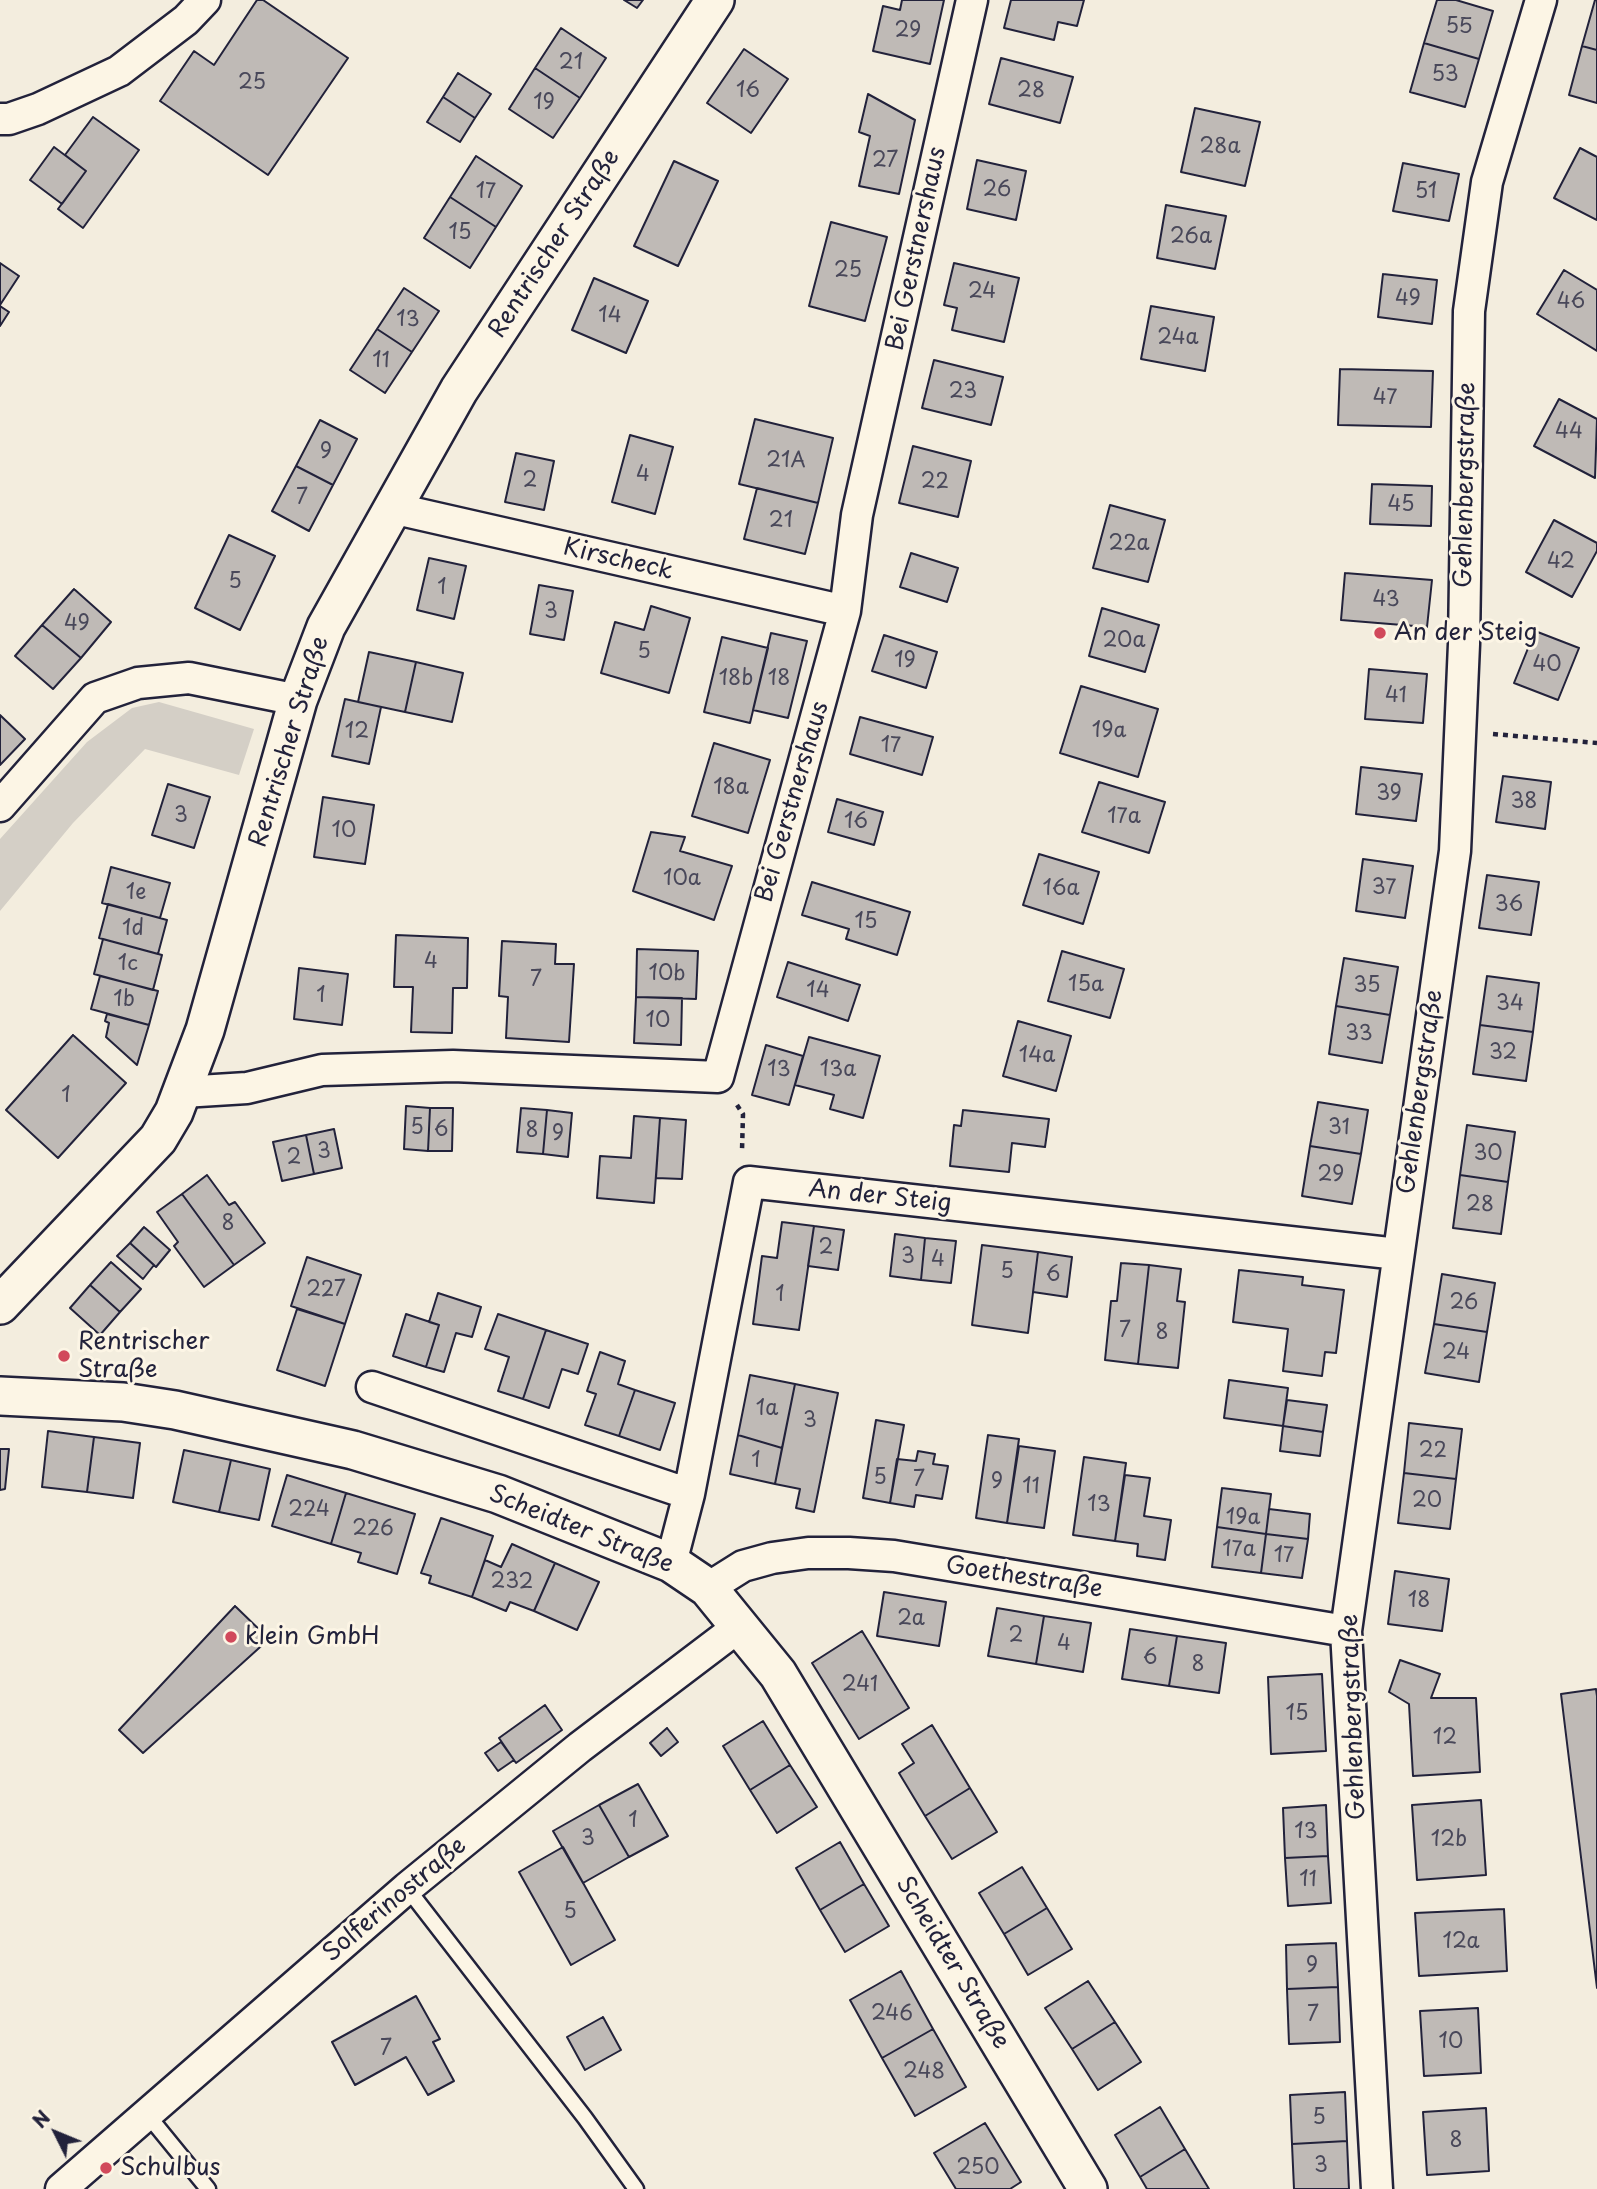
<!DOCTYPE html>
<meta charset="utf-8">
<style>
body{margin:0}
#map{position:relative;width:1597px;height:2189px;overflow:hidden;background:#f3edde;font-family:"Playpen Sans",sans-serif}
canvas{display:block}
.north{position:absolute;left:21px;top:2098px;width:70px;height:70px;-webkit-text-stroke:5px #fcf5e5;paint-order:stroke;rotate:313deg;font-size:19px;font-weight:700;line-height:28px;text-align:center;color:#22223b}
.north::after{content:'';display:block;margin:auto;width:24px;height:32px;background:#22223b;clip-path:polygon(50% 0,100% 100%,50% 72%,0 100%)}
</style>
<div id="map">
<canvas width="1597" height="2189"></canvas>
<div class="north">N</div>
</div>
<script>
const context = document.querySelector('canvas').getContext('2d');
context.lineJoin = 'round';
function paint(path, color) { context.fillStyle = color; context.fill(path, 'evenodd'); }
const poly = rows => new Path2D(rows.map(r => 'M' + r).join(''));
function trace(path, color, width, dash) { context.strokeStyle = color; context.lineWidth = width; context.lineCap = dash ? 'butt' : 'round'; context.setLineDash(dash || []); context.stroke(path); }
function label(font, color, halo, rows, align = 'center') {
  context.font = font + ' "Playpen Sans",sans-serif'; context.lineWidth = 6; context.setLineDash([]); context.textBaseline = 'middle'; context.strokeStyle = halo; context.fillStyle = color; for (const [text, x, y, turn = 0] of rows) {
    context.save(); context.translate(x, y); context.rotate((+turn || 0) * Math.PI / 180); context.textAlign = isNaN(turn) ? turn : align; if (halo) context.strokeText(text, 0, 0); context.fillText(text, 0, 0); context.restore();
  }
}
paint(poly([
 [159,702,254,729,239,775,145,749,73,823,0,911,0,839,87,742,132,708]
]), '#d4cfc6');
const building = poly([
 [257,0,263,0,348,58,268,175,160,101,194,51,214,65,257,0],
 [624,0,643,0,637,8,624,0],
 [902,0,944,0,930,64,873,51,883,6,900,10,902,0],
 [1011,0,1084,0,1077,26,1058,22,1054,40,1004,28,1011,0],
 [1437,0,1456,0,1493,11,1479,59,1424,43,1437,0],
 [1595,0,1597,0,1597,50,1582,46,1595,0],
 [561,28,606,58,580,98,535,68,561,28],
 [1424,43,1479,59,1465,107,1410,92,1424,43],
 [1582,46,1597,50,1597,103,1569,95,1582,46],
 [744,49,788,79,751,133,707,103,744,49],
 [1001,58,1073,77,1060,123,989,104,1001,58],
 [535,68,580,98,553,138,509,109,535,68],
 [458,73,491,94,475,118,443,97,458,73],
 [868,94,915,120,899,194,859,186,870,136,859,132,868,94],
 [443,97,475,118,460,142,427,122,443,97],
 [1195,108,1260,122,1245,186,1181,172,1195,108],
 [93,117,139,150,83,228,58,209,86,171,65,155,93,117],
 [54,147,86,171,62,204,30,180,54,147],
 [1580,148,1597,157,1597,220,1554,198,1580,148],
 [476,156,522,186,496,227,450,197,476,156],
 [977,160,1026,171,1016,220,967,209,977,160],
 [674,161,718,181,678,266,634,246,674,161],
 [1403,163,1459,174,1449,221,1393,211,1403,163],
 [450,197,496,227,470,268,424,238,450,197],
 [1166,205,1226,216,1215,269,1157,258,1166,205],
 [831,222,887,237,865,321,809,306,831,222],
 [0,263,19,276,0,305,0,263],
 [954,263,1019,278,1004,342,952,330,957,308,944,305,954,263],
 [1564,270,1597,290,1597,351,1537,314,1564,270],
 [1383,274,1437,280,1432,324,1378,317,1383,274],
 [594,278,648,301,626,353,572,330,594,278],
 [404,288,439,311,412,352,377,329,404,288],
 [0,306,9,312,0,326,0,306],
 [1151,306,1214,317,1205,371,1141,359,1151,306],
 [377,329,412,352,385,393,350,370,377,329],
 [934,360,1003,377,991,425,922,408,934,360],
 [1340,369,1433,371,1431,427,1338,425,1340,369],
 [1559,399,1597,419,1595,478,1534,446,1559,399],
 [755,419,833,438,818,503,739,484,755,419],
 [320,420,357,439,333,485,296,466,320,420],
 [630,435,673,447,655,514,612,502,630,435],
 [913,446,971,461,958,517,899,503,913,446],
 [516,453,554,461,544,510,505,502,516,453],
 [296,466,333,485,309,531,272,511,296,466],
 [1372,484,1432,486,1431,526,1370,524,1372,484],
 [757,488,818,503,805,554,744,539,757,488],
 [1110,505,1165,520,1148,582,1093,568,1110,505],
 [1554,520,1597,543,1597,551,1572,597,1526,572,1554,520],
 [229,535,275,556,240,630,195,608,229,535],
 [911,553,958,568,947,602,900,587,911,553],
 [429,558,466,566,454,619,417,610,429,558],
 [1345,573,1432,580,1427,627,1341,620,1345,573],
 [539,585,573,591,564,640,530,634,539,585],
 [74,589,111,622,81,658,42,625,74,589],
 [651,606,690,618,669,693,601,673,615,622,644,630,651,606],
 [1102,608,1159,625,1145,672,1089,656,1102,608],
 [42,625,81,658,53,689,15,656,42,625],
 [1535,631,1579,648,1558,700,1514,683,1535,631],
 [771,633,807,641,788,718,753,710,771,633],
 [884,635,937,652,926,688,872,671,884,635],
 [722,637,768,648,750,723,704,712,722,637],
 [369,652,416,662,405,712,358,702,369,652],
 [416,662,463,673,452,722,405,712,416,662],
 [1369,669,1427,674,1423,723,1365,719,1369,669],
 [1081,686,1158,709,1138,777,1060,753,1081,686],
 [345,699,381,707,369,764,332,756,345,699],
 [0,715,25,739,0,765,0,715],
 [860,717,933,737,922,775,850,754,860,717],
 [714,743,770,760,748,833,692,816,714,743],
 [1361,767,1422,774,1416,821,1356,814,1361,767],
 [1503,776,1551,782,1545,829,1496,822,1503,776],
 [1099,782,1165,802,1149,853,1082,832,1099,782],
 [168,784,210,797,194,848,152,835,168,784],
 [323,797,374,805,365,864,314,857,323,797],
 [837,799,883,812,874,845,828,832,837,799],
 [651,832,685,837,680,851,732,866,714,920,633,891,651,832],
 [1039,854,1099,872,1083,924,1023,905,1039,854],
 [1363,859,1413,866,1405,918,1356,911,1363,859],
 [111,867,170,883,160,918,102,903,111,867],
 [1487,875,1539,882,1531,935,1479,928,1487,875],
 [812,882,910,912,897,955,846,939,849,929,802,915,812,882],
 [108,904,167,920,158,954,99,938,108,904],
 [396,935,468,938,467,988,453,988,452,1033,411,1032,413,987,394,987,396,935],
 [103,939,162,955,153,990,94,974,103,939],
 [502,941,556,944,555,964,574,964,569,1042,506,1038,508,997,499,996,502,941],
 [637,949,698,951,696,999,636,997,637,949],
 [1062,951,1124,969,1110,1018,1048,1001,1062,951],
 [1344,958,1398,967,1390,1015,1336,1006,1344,958],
 [788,962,860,985,848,1021,777,997,788,962],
 [299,968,348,974,342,1025,294,1019,299,968],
 [100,976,158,991,149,1025,91,1009,100,976],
 [1487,976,1539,983,1533,1032,1480,1025,1487,976],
 [636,997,682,998,681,1045,634,1043,636,997],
 [1336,1006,1390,1015,1382,1063,1329,1054,1336,1006],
 [107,1014,149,1025,137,1065,106,1037,109,1023,105,1021,107,1014],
 [1018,1021,1071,1036,1056,1091,1003,1076,1018,1021],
 [1480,1025,1533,1032,1526,1081,1473,1074,1480,1025],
 [73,1035,126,1083,58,1158,6,1110,73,1035],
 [809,1037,880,1056,863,1118,830,1109,834,1095,795,1085,809,1037],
 [766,1045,803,1056,789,1105,752,1095,766,1045],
 [1318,1102,1368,1110,1361,1154,1310,1146,1318,1102],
 [406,1106,430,1108,428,1151,404,1149,406,1106],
 [430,1108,453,1108,452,1151,428,1151,430,1108],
 [521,1108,547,1110,543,1154,517,1152,521,1108],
 [547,1110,572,1113,568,1157,543,1154,547,1110],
 [963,1110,1049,1119,1045,1147,1012,1143,1009,1172,950,1166,954,1125,961,1126,963,1110],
 [634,1116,660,1118,654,1203,597,1198,600,1156,631,1158,634,1116],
 [660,1118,686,1120,682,1179,656,1178,660,1118],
 [1467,1125,1515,1132,1508,1182,1460,1175,1467,1125],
 [334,1129,342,1168,314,1174,306,1135,334,1129],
 [306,1135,314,1174,282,1181,273,1142,306,1135],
 [1310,1146,1361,1154,1352,1204,1302,1196,1310,1146],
 [207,1175,229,1205,235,1202,265,1243,234,1265,182,1194,207,1175],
 [1460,1175,1508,1182,1501,1234,1453,1228,1460,1175],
 [182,1194,234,1265,204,1287,174,1246,178,1242,157,1212,182,1194],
 [782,1222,814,1226,799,1330,753,1324,762,1256,777,1258,782,1222],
 [814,1226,844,1230,838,1270,808,1266,814,1226],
 [144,1227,170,1250,156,1267,130,1243,144,1227],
 [895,1234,925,1238,921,1280,890,1276,895,1234],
 [925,1238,956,1241,951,1283,921,1280,925,1238],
 [130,1243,154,1265,143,1279,117,1256,130,1243],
 [982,1245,1038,1252,1028,1333,972,1325,982,1245],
 [1038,1252,1072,1257,1067,1297,1033,1292,1038,1252],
 [307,1257,361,1275,345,1324,291,1306,307,1257],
 [111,1262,141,1289,120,1312,90,1285,111,1262],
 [1121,1263,1149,1265,1138,1364,1105,1360,1111,1301,1117,1301,1121,1263],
 [1149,1265,1181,1269,1177,1301,1185,1302,1178,1368,1138,1364,1149,1265],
 [1239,1270,1303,1277,1302,1285,1344,1290,1336,1353,1325,1352,1322,1376,1283,1371,1288,1329,1233,1322,1239,1270],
 [1442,1274,1495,1283,1487,1332,1434,1324,1442,1274],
 [90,1285,120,1312,100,1335,70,1308,90,1285],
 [438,1293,481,1307,472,1337,456,1333,444,1372,426,1367,439,1325,429,1322,438,1293],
 [297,1309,345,1324,325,1386,277,1370,297,1309],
 [406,1314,439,1325,426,1367,393,1356,406,1314],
 [498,1314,546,1330,523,1399,498,1391,509,1357,485,1349,498,1314],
 [1434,1324,1487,1332,1479,1382,1425,1373,1434,1324],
 [546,1330,588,1344,578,1374,562,1369,549,1408,523,1399,546,1330],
 [600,1352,625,1361,618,1384,635,1390,619,1436,585,1425,596,1394,587,1391,600,1352],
 [750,1375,795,1384,782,1448,738,1435,750,1375],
 [1229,1380,1288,1388,1283,1426,1224,1418,1229,1380],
 [795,1384,838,1393,814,1512,796,1508,800,1489,775,1484,795,1384],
 [635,1390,675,1403,660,1450,619,1436,635,1390],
 [1287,1400,1327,1405,1323,1432,1283,1426,1287,1400],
 [876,1420,904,1425,890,1503,863,1498,876,1420],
 [1409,1423,1462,1429,1456,1479,1404,1473,1409,1423],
 [1283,1426,1323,1432,1320,1456,1280,1451,1283,1426],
 [48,1431,94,1437,87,1492,42,1487,48,1431],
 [738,1435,782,1448,775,1484,730,1474,738,1435],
 [988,1435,1019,1439,1007,1523,976,1518,988,1435],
 [94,1437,140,1443,133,1498,87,1492,94,1437],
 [1019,1446,1055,1451,1044,1528,1007,1523,1019,1446],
 [0,1449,9,1449,5,1489,0,1490,0,1449],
 [184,1450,231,1460,219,1512,173,1502,184,1450],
 [918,1451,935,1454,933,1464,948,1466,942,1499,916,1495,914,1507,890,1503,897,1459,916,1461,918,1451],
 [1084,1457,1126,1463,1115,1541,1073,1535,1084,1457],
 [231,1460,270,1469,259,1520,219,1512,231,1460],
 [1404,1473,1456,1479,1450,1529,1398,1523,1404,1473],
 [287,1475,346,1493,331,1544,272,1526,287,1475],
 [1125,1475,1150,1478,1144,1516,1171,1520,1165,1560,1137,1556,1138,1544,1115,1541,1125,1475],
 [1222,1488,1271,1494,1266,1534,1217,1527,1222,1488],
 [346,1493,415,1514,397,1574,358,1562,361,1553,331,1544,346,1493],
 [1269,1509,1310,1514,1308,1539,1266,1534,1269,1509],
 [441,1518,493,1536,472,1597,429,1583,431,1576,421,1573,441,1518],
 [1217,1527,1266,1534,1261,1573,1212,1567,1217,1527],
 [1266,1534,1308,1539,1302,1578,1261,1573,1266,1534],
 [512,1544,555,1563,534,1611,510,1602,506,1611,472,1597,485,1560,501,1567,512,1544],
 [555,1563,599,1582,577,1630,534,1611,555,1563],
 [1395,1571,1449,1579,1442,1631,1388,1624,1395,1571],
 [884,1592,946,1602,939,1646,877,1636,884,1592],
 [235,1606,269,1639,143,1753,119,1730,235,1606],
 [997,1608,1044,1616,1036,1664,988,1656,997,1608],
 [1044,1616,1091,1623,1083,1672,1036,1664,1044,1616],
 [1130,1629,1177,1636,1169,1686,1122,1679,1130,1629],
 [862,1631,909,1708,859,1739,812,1663,862,1631],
 [1177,1636,1226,1643,1219,1693,1169,1686,1177,1636],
 [1400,1660,1440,1674,1431,1698,1476,1698,1480,1772,1413,1776,1409,1704,1389,1692,1400,1660],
 [1322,1674,1326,1751,1271,1754,1268,1677,1322,1674],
 [1596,1689,1597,1696,1597,1988,1561,1694,1596,1689],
 [545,1705,562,1730,516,1763,499,1738,545,1705],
 [763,1721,790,1765,750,1790,723,1746,763,1721],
 [932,1725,970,1788,925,1816,899,1773,914,1763,902,1744,932,1725],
 [667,1728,678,1742,661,1756,650,1743,667,1728],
 [501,1742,514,1760,498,1771,485,1753,501,1742],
 [790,1765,817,1807,777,1833,750,1790,790,1765],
 [638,1784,668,1836,629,1857,599,1805,638,1784],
 [970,1788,997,1832,952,1859,925,1816,970,1788],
 [1481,1800,1486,1875,1417,1880,1412,1805,1481,1800],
 [599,1805,629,1857,583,1883,553,1831,599,1805],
 [1326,1805,1328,1856,1285,1858,1283,1808,1326,1805],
 [840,1842,864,1884,820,1910,796,1868,840,1842],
 [563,1847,615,1940,571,1965,519,1872,563,1847],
 [1328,1856,1331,1903,1288,1906,1285,1858,1328,1856],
 [1022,1867,1047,1908,1004,1934,979,1893,1022,1867],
 [864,1884,889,1926,845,1952,820,1910,864,1884],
 [1047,1908,1072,1949,1028,1975,1004,1934,1047,1908],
 [1504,1909,1507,1971,1419,1976,1415,1913,1504,1909],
 [1336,1943,1338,1987,1287,1989,1286,1945,1336,1943],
 [901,1971,933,2029,882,2058,850,2000,901,1971],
 [1088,1981,1115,2022,1072,2049,1045,2008,1088,1981],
 [1338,1987,1340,2042,1289,2044,1287,1989,1338,1987],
 [416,1996,440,2039,433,2042,454,2081,428,2095,406,2057,355,2085,332,2042,416,1996],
 [1478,2008,1481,2073,1424,2076,1420,2011,1478,2008],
 [603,2017,621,2050,585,2070,567,2037,603,2017],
 [1115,2022,1141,2062,1098,2090,1072,2049,1115,2022],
 [933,2029,966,2087,915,2116,882,2058,933,2029],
 [1345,2092,1347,2141,1292,2144,1290,2095,1345,2092],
 [1160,2107,1185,2149,1140,2177,1115,2135,1160,2107],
 [1486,2108,1489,2171,1427,2175,1423,2112,1486,2108],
 [985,2123,1021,2182,1010,2189,956,2189,934,2153,985,2123],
 [1347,2141,1349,2189,1294,2189,1292,2144,1347,2141],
 [1185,2149,1209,2189,1147,2189,1140,2177,1185,2149]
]);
paint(building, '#bfbab6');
trace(building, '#22223b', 2);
const service = poly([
 [407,1888,585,2118,636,2189],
 [146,2113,208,2189]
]);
const minor = poly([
 [0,119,9,119,38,109,119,71,186,20,205,0],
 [392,508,845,611],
 [0,806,95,698,138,683,189,678,298,700],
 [183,1092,247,1088,322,1070,453,1066,718,1077,845,611,857,515,972,0],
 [372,1387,689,1494],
 [671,1563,689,1494,749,1182,1398,1254],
 [708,1588,743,1566,772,1558,808,1553,849,1553,894,1556,1346,1631],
 [61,2189,407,1888,580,1747,741,1625],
 [1377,2189,1346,1631,1455,851,1464,644,1469,311,1487,182,1541,0]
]);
const tertiary = poly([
 [0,1305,158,1139,174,1112,205,1030,298,700,326,627,459,390,715,0],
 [0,1396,123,1402,175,1410,353,1450,498,1494,671,1563,708,1588,778,1674,1088,2189]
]);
trace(service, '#22223b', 19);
trace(minor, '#22223b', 35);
trace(tertiary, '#22223b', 42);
trace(poly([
 [1493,734,1597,743],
 [737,1105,743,1114,742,1151]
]), '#22223b', 4.5, [5, 5]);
trace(service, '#fcf5e5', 14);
trace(minor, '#fcf5e5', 30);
trace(tertiary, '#fcf5e5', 37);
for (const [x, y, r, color] of [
 [1380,633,7,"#d1495b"],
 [64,1356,7,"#d1495b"],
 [231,1637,7,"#d1495b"],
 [106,2168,7,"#d1495b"]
]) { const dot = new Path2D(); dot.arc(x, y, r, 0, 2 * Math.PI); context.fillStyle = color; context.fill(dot); trace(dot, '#fcf5e5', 2.5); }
label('21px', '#49485a', null, [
 ["55",1459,27],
 ["29",908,31],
 ["21",571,63],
 ["53",1445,75],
 ["25",252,83],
 ["16",748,91],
 ["28",1031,91],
 ["19",544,103],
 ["28a",1220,147],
 ["27",885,161],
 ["26",997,190],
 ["17",486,192],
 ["51",1426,192],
 ["15",460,233],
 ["26a",1191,237],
 ["25",848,271],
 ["24",982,292],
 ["49",1408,299],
 ["46",1571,302],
 ["14",610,316],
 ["13",408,320],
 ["24a",1178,338],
 ["11",381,361],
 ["23",963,392],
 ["47",1385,398],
 ["44",1569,432],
 ["9",326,452],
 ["21A",786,461],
 ["4",643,475],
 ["2",530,481],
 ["22",935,482],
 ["7",302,498],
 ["45",1401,505],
 ["21",781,521],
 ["22a",1129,544],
 ["42",1561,562],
 ["5",235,582],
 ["1",442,588],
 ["43",1386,600],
 ["3",551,612],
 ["49",77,624],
 ["20a",1124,641],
 ["5",644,652],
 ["19",905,661],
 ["40",1547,665],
 ["18b",736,679],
 ["18",779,679],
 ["41",1396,696],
 ["19a",1109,731],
 ["12",357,732],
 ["17",891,746],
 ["18a",731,788],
 ["39",1389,794],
 ["38",1524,802],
 ["3",181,816],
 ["17a",1124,817],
 ["16",856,822],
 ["10",344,831],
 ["10a",682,879],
 ["37",1384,888],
 ["16a",1061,889],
 ["1e",136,893],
 ["36",1509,905],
 ["15",866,922],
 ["1d",133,929],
 ["4",431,962],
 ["1c",128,964],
 ["10b",667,974],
 ["7",536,980],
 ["15a",1086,985],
 ["35",1367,986],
 ["14",818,991],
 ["1",321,996],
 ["1b",124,1000],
 ["34",1510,1004],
 ["10",658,1021],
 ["33",1359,1034],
 ["32",1503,1053],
 ["14a",1037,1056],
 ["13",779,1070],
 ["13a",838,1070],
 ["1",66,1096],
 ["5",417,1128],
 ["31",1339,1128],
 ["6",441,1130],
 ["8",532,1131],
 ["9",558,1134],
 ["3",324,1152],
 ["30",1488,1154],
 ["2",294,1158],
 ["29",1331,1175],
 ["28",1480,1205],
 ["8",228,1224],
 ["2",826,1248],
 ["3",908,1257],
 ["4",938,1260],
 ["5",1007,1272],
 ["6",1053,1275],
 ["227",326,1290],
 ["1",780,1295],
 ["26",1464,1303],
 ["7",1125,1331],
 ["8",1162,1333],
 ["24",1456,1353],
 ["1a",767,1409],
 ["3",810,1421],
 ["22",1433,1451],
 ["1",756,1461],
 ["5",880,1478],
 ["7",919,1480],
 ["9",997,1482],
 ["11",1031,1487],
 ["20",1427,1501],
 ["13",1099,1505],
 ["224",309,1510],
 ["19a",1243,1518],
 ["226",373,1529],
 ["17a",1239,1550],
 ["17",1284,1556],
 ["232",512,1582],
 ["18",1419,1601],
 ["2a",911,1619],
 ["2",1016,1636],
 ["4",1064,1644],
 ["6",1150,1658],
 ["8",1198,1665],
 ["241",860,1685],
 ["15",1297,1714],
 ["12",1445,1738],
 ["1",633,1821],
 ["13",1306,1832],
 ["3",588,1839],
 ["12b",1449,1840],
 ["11",1308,1880],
 ["5",570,1912],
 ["12a",1461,1942],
 ["9",1312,1966],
 ["246",892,2014],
 ["7",1313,2015],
 ["10",1451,2042],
 ["7",386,2049],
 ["248",924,2072],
 ["5",1319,2118],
 ["8",1456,2141],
 ["3",1321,2166],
 ["250",978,2168]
]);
label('24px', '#22223b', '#fcf5e5', [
 ["Rentrischer Straße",555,244,-57],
 ["Bei Gerstnershaus",917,249,-78],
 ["Gehlenbergstraße",1466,485,-89],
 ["Kirscheck",618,560,13],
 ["Rentrischer Straße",290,742,-73],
 ["Bei Gerstnershaus",793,802,-74],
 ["Gehlenbergstraße",1421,1092,-82],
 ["An der Steig",880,1197,6],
 ["Scheidter Straße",581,1530,22],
 ["Goethestraße",1024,1578,9],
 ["Gehlenbergstraße",1354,1717,-92],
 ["Solferinostraße",395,1900,-40],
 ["Scheidter Straße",952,1963,59]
]);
label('24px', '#22223b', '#fcf5e5', [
 ["An der Steig",1394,633],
 ["Rentrischer",78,1342],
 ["Straße",78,1370],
 ["klein GmbH",245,1637],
 ["Schulbus",120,2168]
], 'left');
</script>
